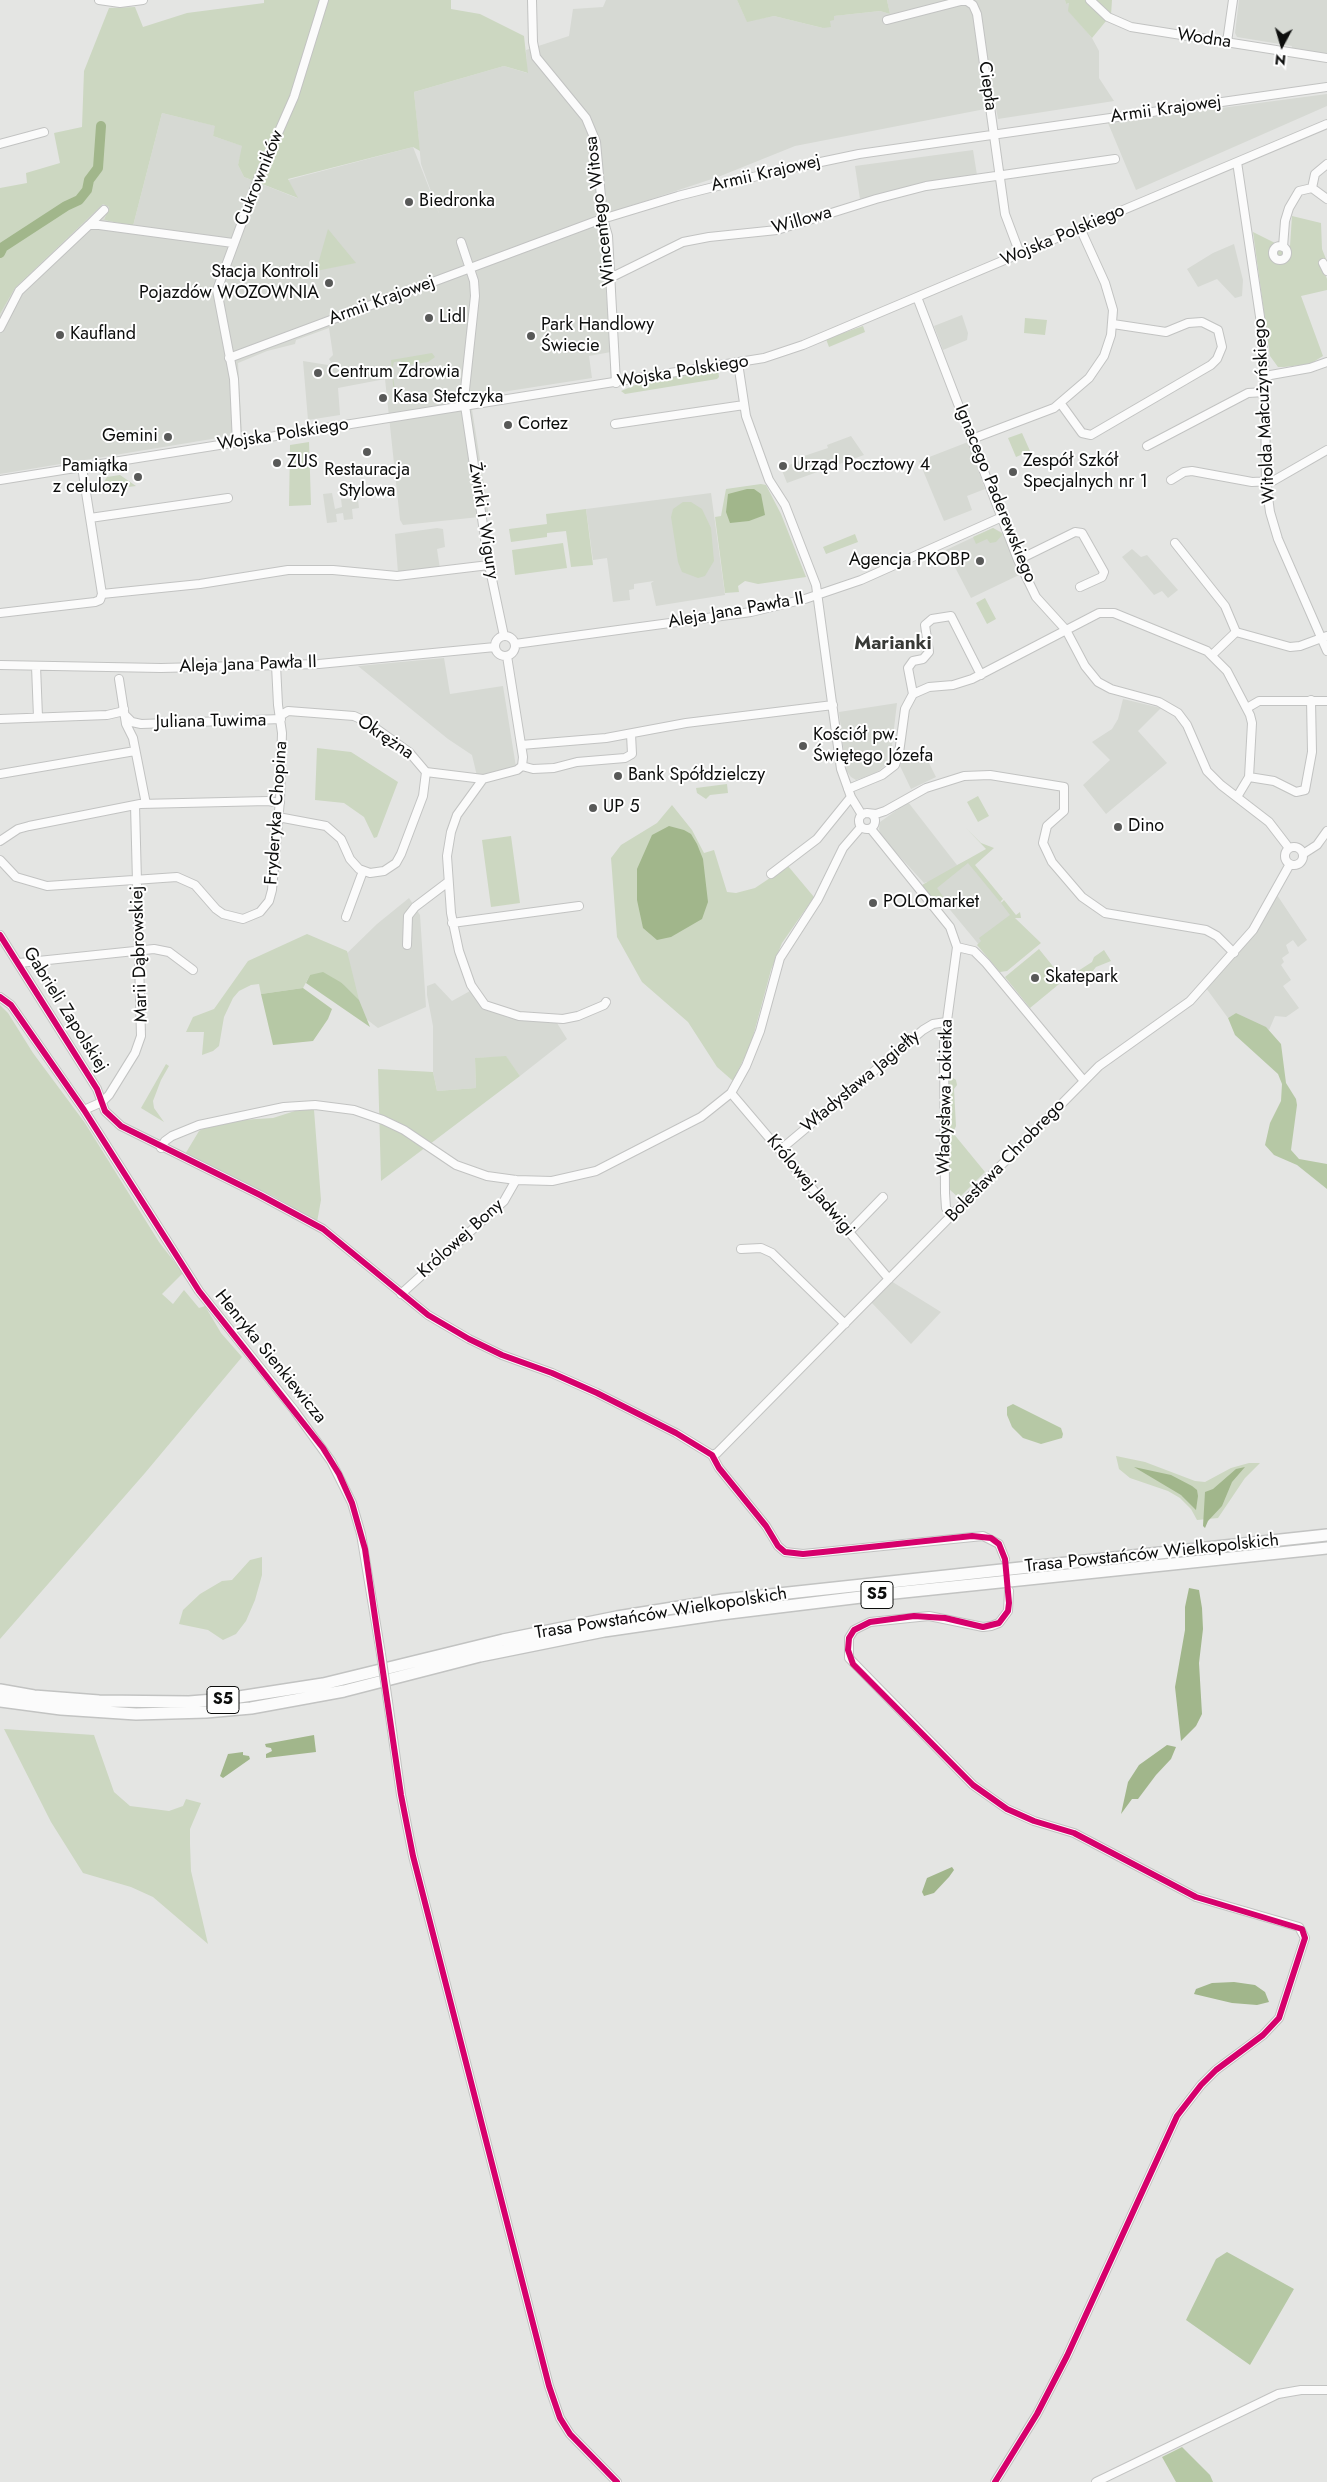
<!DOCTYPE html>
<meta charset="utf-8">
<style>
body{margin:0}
#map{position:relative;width:1327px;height:2482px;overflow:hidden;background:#e4e5e3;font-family:Jost,sans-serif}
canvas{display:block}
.north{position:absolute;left:1257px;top:20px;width:50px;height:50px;-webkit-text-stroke:4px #fff;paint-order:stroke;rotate:186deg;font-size:14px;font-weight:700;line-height:20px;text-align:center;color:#0d0e0d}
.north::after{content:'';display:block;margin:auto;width:18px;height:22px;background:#0d0e0d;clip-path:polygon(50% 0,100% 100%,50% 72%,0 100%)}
</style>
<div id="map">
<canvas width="1327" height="2482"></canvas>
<div class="north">N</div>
</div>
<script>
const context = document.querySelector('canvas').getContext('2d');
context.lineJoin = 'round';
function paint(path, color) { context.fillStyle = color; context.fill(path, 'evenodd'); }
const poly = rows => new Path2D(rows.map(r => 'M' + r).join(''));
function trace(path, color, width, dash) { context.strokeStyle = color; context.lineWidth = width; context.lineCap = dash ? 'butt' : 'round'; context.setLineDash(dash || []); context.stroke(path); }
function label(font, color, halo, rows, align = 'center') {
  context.font = font + ' Jost,sans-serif'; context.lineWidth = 4; context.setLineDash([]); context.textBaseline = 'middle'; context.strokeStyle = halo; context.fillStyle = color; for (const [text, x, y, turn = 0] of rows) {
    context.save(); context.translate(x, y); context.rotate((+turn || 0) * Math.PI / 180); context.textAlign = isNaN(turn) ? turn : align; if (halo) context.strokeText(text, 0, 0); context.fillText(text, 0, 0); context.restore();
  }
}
paint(poly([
 [606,0,737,0,747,21,774,16,823,28,833,16,880,11,890,14,887,0,1065,0,1066,4,1069,3,1069,11,1092,38,1099,51,1099,78,1114,101,998,119,978,9,973,9,985,109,795,146,718,177,600,216,611,352,589,356,592,378,470,397,489,516,403,525,400,520,385,379,338,388,340,415,308,420,303,361,328,365,331,362,329,359,333,355,329,328,296,340,295,344,267,351,238,363,242,434,0,474,0,314,15,288,103,203,109,207,104,220,133,226,162,113,216,126,213,136,243,146,238,165,244,177,297,198,288,180,413,147,440,216,421,164,414,92,504,66,527,73,526,50,569,36,573,9,603,7],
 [1239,0,1327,0,1327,56,1291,50,1292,46,1237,37,1235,33],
 [1327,94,1327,106,1136,190,1108,123],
 [973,150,977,175,933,182,860,199,855,166],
 [1234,244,1243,280,1242,296,1235,298,1217,279,1198,287,1187,269,1213,253],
 [962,315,968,333,967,340,943,350,934,326],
 [851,436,864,455,787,483,781,468,805,459,804,456,828,448,827,445],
 [968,442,985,489,967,496,972,510,944,521,919,461],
 [332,493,335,509,342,507,341,499,358,499,359,508,352,509,353,519,344,520,343,513,336,514,337,522,327,523,323,494],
 [711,493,725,595,656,606,651,583,654,581,634,584,634,589,629,590,630,600,613,602,607,558,593,560,586,509],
 [437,528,443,529,445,547,437,549,440,569,398,573,395,534],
 [993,528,1003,533,1019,575,971,598,946,550],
 [1132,549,1141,557,1147,555,1178,590,1168,598,1162,591,1154,595,1122,557],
 [444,658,450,694,503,686,516,767,477,776,472,755,448,739,358,666],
 [1123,699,1161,708,1138,731,1167,763,1106,814,1083,785,1110,760,1092,742,1112,729,1118,719],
 [897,703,890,762,877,772,862,778,856,780,851,777,846,770,839,712],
 [904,757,926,757,936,777,911,789,900,766],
 [908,802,957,865,967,860,1014,917,980,946,927,882,924,883,881,836,879,829,880,822],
 [1277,895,1307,940,1298,947,1293,940,1286,945,1289,953,1282,958,1284,962,1281,965,1291,980,1283,986,1299,1008,1286,1017,1275,1016,1269,1030,1236,1013,1228,1018,1206,988,1231,957,1240,951,1257,930],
 [409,898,420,915,426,1007,378,1028,349,1006,338,962,377,924],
 [435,983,452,1001,470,991,485,1008,509,1018,557,1023,567,1039,520,1076,506,1057,475,1058,476,1088,437,1091,433,1072,433,1026,427,995,427,986],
 [891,1281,941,1312,911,1344,871,1302]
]), '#d6d9d3');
paint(poly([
 [264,0,451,0,451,9,480,14,524,36,528,73,504,66,414,92,420,151,413,147,288,179,298,198,244,177,238,165,242,146,213,136,215,126,162,113,133,226,104,220,109,207,103,204,15,288,0,314,0,188,27,183,26,173,60,163,54,133,82,127,84,71,109,8,135,7,143,27,187,13,264,3],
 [737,0,887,0,890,14,880,11,834,16,834,20,830,21,831,27,823,28,774,16,747,22],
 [1065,0,1112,0,1111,15,1092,38,1068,11,1069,3,1066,4],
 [1292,216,1321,223,1322,249,1326,259,1320,262,1327,279,1327,290,1301,296,1323,356,1310,364,1284,367,1278,367,1270,356,1253,232,1277,244,1290,246],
 [328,229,356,263,316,271],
 [1025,318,1047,320,1045,335,1024,333],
 [863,326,865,332,829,347,826,339],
 [432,353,435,357,428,362,402,366,401,361,394,362,392,370,396,396,394,397,391,360],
 [716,370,718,370,719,377,717,379,625,394,621,391,640,383],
 [1022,433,1030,451,1016,457,1008,438],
 [309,442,311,505,289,506,290,445],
 [120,475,136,486,98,491,107,477],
 [761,484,766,485,781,514,806,577,758,584,745,581,738,586,739,592,725,593,715,517,721,516,726,489],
 [683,502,691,502,702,509,711,528,714,561,705,576,698,578,682,572,678,562,671,517,673,509],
 [586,509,593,565,571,567,566,531,547,533,547,537,511,542,509,529,547,524,546,514],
 [993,528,1003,534,996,542,990,543,987,539,976,544,973,537],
 [855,534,858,542,826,554,823,547],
 [563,543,567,568,515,575,512,550],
 [985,598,996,619,987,624,976,603],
 [317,748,351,752,398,782,377,837,374,838,364,817,344,803,315,800],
 [727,784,728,793,710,795,706,799,697,793,696,788],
 [978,796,989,816,978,822,967,802],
 [672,805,692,830,704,853,714,850,727,892,736,893,755,888,788,866,814,897,782,943,771,970,751,1044,733,1081,717,1067,688,1022,642,982,617,937,611,858,621,845,657,823],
 [966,828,981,843,994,848,975,865,1003,899,1000,902,968,863,937,888,947,902,940,907,922,885,986,849],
 [511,836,520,903,491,907,482,840],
 [1004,900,1016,915,1020,912,1021,918,1015,918,1041,943,1007,971,1000,972,977,945,981,941,979,938,1010,915,1001,903],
 [307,934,347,951,359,1000,342,983,310,975,303,988,261,994,259,984,251,985,239,991,233,998,224,1017,219,1046,213,1051,202,1055,204,1032,186,1032,193,1017,214,1009,248,961],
 [1039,949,1064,980,1030,1008,1005,977],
 [1104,950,1111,961,1096,967,1084,982,1078,971,1092,962,1094,957],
 [0,1005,8,1013,33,1053,85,1123,159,1242,183,1273,162,1294,173,1304,184,1290,199,1308,205,1306,221,1333,242,1357,145,1473,0,1639],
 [506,1056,520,1076,381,1181,378,1069,433,1072,437,1091,476,1088,475,1058],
 [166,1064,169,1066,161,1080,153,1101,154,1108,164,1122,141,1108],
 [953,1078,956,1080,957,1085,954,1089,956,1126,953,1133,985,1172,959,1198,949,1189,948,1081],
 [298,1110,314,1110,321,1200,317,1222,275,1197,184,1156,199,1131,204,1128,241,1120,273,1118],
 [1116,1456,1145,1462,1195,1481,1205,1482,1231,1468,1249,1463,1260,1463,1245,1478,1218,1518,1197,1520,1191,1509,1180,1498,1168,1491,1130,1478,1119,1469],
 [262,1557,262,1575,255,1600,246,1621,236,1634,223,1640,208,1630,179,1624,183,1610,200,1594,222,1581,232,1580,250,1560],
 [4,1729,94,1735,114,1792,130,1806,169,1811,183,1806,186,1799,201,1803,190,1829,190,1844,191,1871,208,1944,153,1897,131,1887,83,1873,51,1822]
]), '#ccd7c1');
paint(poly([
 [323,972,342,983,359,1000,370,1027,306,983,310,975],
 [303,988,332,1009,328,1019,313,1041,273,1045,261,994],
 [1236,1013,1266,1027,1281,1044,1286,1083,1296,1099,1297,1105,1291,1150,1299,1159,1327,1164,1327,1189,1297,1165,1274,1155,1265,1145,1270,1123,1281,1101,1282,1084,1278,1074,1235,1035,1228,1018],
 [1013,1404,1061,1428,1063,1434,1062,1438,1041,1444,1023,1438,1012,1427,1007,1415,1007,1407],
 [1227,2252,1294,2289,1250,2365,1186,2320,1216,2259],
 [1182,2447,1210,2475,1213,2482,1176,2482,1162,2457]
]), '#b6c8a5');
paint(poly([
 [747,489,754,489,761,494,765,515,749,521,730,523,726,512,728,494],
 [669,826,684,830,691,834,697,844,703,859,708,902,702,919,671,937,657,940,643,928,637,900,637,869,652,835],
 [1134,1467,1171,1475,1192,1486,1197,1490,1198,1496,1196,1510,1181,1495],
 [1245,1467,1232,1482,1222,1506,1208,1521,1205,1528,1203,1526,1205,1492,1213,1489,1236,1469],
 [1189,1588,1199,1590,1202,1608,1203,1629,1199,1663,1202,1714,1196,1726,1181,1741,1175,1687,1185,1630,1185,1607],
 [314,1735,316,1752,266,1758,266,1754,272,1751,271,1748,266,1747,265,1744],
 [1167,1745,1176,1747,1171,1759,1156,1775,1138,1799,1132,1799,1121,1814,1128,1782,1139,1765],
 [243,1752,243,1755,249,1756,250,1759,223,1778,220,1776,228,1754],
 [952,1867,954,1870,949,1877,934,1893,924,1896,922,1892,927,1878],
 [1234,1982,1255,1985,1265,1992,1269,2002,1257,2005,1232,2003,1194,1994,1196,1989,1212,1983]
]), '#a1b68b');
trace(poly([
 [0,253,3,247,66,206,79,200,87,190,89,180,98,168,101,126]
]), '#a1b68b', 10);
const minor = poly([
 [99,0,120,3,143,0],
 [532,0,533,42,536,57,586,118,596,142,603,219,608,236,616,383],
 [1090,0,1108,17,1131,27,1327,58],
 [887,20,961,1,967,1,973,5,977,14,1005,214,1020,254],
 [1227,42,1233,0],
 [0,144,44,132],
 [1237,162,1262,330,1265,392,1266,482,1270,512,1278,539,1327,651],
 [1327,164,1315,174,1312,188,1327,199],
 [89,225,104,210],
 [461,242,474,281,475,296,464,399,489,565,504,636],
 '1273 253a7 7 0 1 1 14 0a7 7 0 1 1-14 0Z',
 [1283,247,1285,221,1289,208,1299,191,1312,188],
 [1323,263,1327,271],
 [610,278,683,242,709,237,777,230,876,199,926,186,1115,159],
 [917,297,1018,560,1036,597,1066,630,1085,666,1098,682,1111,689,1159,702,1178,713,1187,725,1207,771,1221,785,1269,822,1289,848],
 [0,328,19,291,89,225,99,225,233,243],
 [229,358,599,220,678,196,773,172,859,154,1327,87],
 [738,363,746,416,769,480,785,505,816,585,841,769,851,797,817,839,771,874],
 [1265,376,1310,368,1327,362],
 [1061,404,1082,433,1091,435,1211,365,1217,359,1222,347,1218,330,1202,322,1188,323,1166,332,1113,324],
 [615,424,744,405],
 [972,439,1054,408,1089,378,1104,356,1111,335,1113,310,1105,283,1080,228],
 [237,443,234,379,217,290,258,179,294,97,324,0],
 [1147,446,1248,393,1265,392],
 [82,467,102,594],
 [0,480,764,358,803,345,1327,124],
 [1171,480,1184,472,1192,471,1252,482,1273,481,1327,450],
 [90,518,228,498],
 [1175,543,1225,606,1236,632],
 [1018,560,1075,532,1082,533,1104,572,1102,577,1080,587],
 [102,594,200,584,288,570,333,570,397,576,489,565],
 [0,613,95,602,100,600,102,594],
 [1236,632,1290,647,1300,646,1327,636],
 '495 646a10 10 0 1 1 20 0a10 10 0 1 1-20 0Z',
 [515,644,751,612,805,599,861,580,1002,517],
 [1212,655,1236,632],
 [507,656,523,757,522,766],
 [0,665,161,668,319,664,495,647],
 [36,666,38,717],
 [119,679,126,724,133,738,146,804],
 [913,694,908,668,913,661,923,659,929,652,925,625,932,619,951,616,981,675],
 [1247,708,1259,701,1327,701],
 [126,716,132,722,141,724,281,719],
 [280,716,288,711,354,716,367,722,409,752,426,772,483,779],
 [0,719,107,715,120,712,124,709],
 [521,745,606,738,686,723,833,705],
 [0,774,135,751],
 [1249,777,1274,781,1296,792,1305,790,1312,752,1311,700],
 [848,789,882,775,895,765,899,753,905,709,913,694,929,687,953,685,972,679,1099,613,1114,613,1207,651,1227,671,1250,715,1252,723,1249,777,1237,797],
 [851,797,862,815],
 '859 821a8 8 0 1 1 16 0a8 8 0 1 1-16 0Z',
 [867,813,876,814,885,811,926,788,964,776,990,775,1064,787,1064,811,1047,826,1043,843,1052,862,1082,897,1105,913,1206,930,1217,936,1234,953],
 [278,817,326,826,341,839,350,859,359,869,370,873,384,871,396,863,401,854,423,796,426,772],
 [871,829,950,927,957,947,974,951,986,963,1084,1081],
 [0,841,18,829,29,826,140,804,268,801,280,803],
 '1285 856a9 9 0 1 1 18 0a9 9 0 1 1-18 0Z',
 [1303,854,1317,845,1327,831],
 [0,860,16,877,47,886,177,877,195,885,216,909,223,914,243,919,260,912,269,901,272,890,280,800,282,733,278,705,276,665],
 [346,917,363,871],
 [452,923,579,906],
 [0,935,97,1089,105,1111,121,1126,260,1195,323,1229,428,1315,469,1339,502,1355,552,1373,597,1393,676,1433,712,1455,719,1468,766,1526,778,1546,785,1552,803,1554,983,1536,999,1544,1005,1559],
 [407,945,408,916,415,907,448,882],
 [19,963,154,949,169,952,193,970],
 [0,997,11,1005,84,1110,199,1291,294,1410,331,1461,352,1503,361,1534,381,1654],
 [606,1002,604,1005,578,1016,563,1019,519,1016,485,1005,471,985,459,951,451,913,447,856,451,832,457,815,483,779,517,770,522,766,533,769,554,768,577,762,625,758,632,754,631,734],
 [731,1093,889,1279],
 [84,1110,102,1102,109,1095,135,1053,141,1036,135,805],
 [161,1148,165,1141,172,1136,199,1125,284,1107,315,1105,354,1110,383,1120,404,1130,456,1165,487,1176,516,1180,552,1181,596,1171,701,1117,731,1093,746,1066,760,1031,780,958,818,899,843,848,861,827],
 [780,1150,923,1030,933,1024,946,1022],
 [952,1216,946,1208,945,1193,944,1043,957,947],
 [849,1232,883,1197],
 [741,1249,761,1248,772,1253,845,1324],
 [401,1294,504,1201,516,1180],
 [712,1455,717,1453,1099,1066,1190,1001,1253,930,1290,864],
 [388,1702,401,1795,413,1856,549,2386,560,2418,570,2434,617,2482],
 [995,2482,1037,2414,1067,2356,1177,2116,1201,2085,1216,2070,1263,2035,1279,2018,1305,1938,1299,1927,1196,1897,1074,1833,1034,1821,1007,1809,973,1785,849,1658,849,1638,854,1630,870,1622,929,1616,983,1627,991,1626,999,1623,1008,1611,1009,1591],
 [1096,2482,1278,2394,1301,2390,1327,2390]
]);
const highway = poly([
 [0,1690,34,1696,99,1701,189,1702,226,1699,323,1684,503,1640,617,1617,723,1600,1327,1535],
 [0,1701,61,1709,136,1714,206,1712,251,1708,344,1691,480,1656,604,1631,721,1614,894,1593,1327,1548]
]);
trace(minor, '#c2c3c2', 10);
trace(highway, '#c2c3c2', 14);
trace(minor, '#fbfbfb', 8);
trace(highway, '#fbfbfb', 11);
const minorBridge = poly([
 [381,1654,388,1702]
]);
trace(minorBridge, '#c2c3c2', 10, []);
trace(minorBridge, '#fbfbfb', 8);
trace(poly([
 [0,935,97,1089,105,1111,121,1126,260,1195,323,1229,428,1315,469,1339,502,1355,552,1373,597,1393,676,1433,712,1455,719,1468,766,1526,778,1546,785,1552,803,1554,823,1552,972,1536,991,1538,999,1544,1005,1559,1009,1603,1008,1611,999,1623,983,1627,945,1618,914,1616,870,1622,854,1630,849,1638,848,1650,853,1664,973,1785,1007,1809,1034,1821,1074,1833,1196,1897,1302,1929,1305,1938,1279,2018,1263,2035,1216,2070,1201,2085,1177,2116,1067,2356,1037,2414,995,2482],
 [0,997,11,1005,84,1110,199,1291,323,1448,339,1474,352,1503,365,1549,401,1795,413,1856,549,2386,560,2418,570,2434,617,2482]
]), '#d6006c', 6);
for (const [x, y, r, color] of [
 [409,202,5,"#585958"],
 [329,283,5,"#585958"],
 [429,318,5,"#585958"],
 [60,335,5,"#585958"],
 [531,336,5,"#585958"],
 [318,373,5,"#585958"],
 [383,398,5,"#585958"],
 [508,425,5,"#585958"],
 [168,437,5,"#585958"],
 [367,452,5,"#585958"],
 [277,463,5,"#585958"],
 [783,466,5,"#585958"],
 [1013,472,5,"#585958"],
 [138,477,5,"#585958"],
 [980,561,5,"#585958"],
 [803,746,5,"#585958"],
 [618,776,5,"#585958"],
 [593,808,5,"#585958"],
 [1118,827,5,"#585958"],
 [873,903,5,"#585958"],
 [1035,978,5,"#585958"]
]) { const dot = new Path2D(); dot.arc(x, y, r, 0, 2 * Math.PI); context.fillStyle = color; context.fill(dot); trace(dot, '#fff', 2); }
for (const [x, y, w] of [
 [877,1595,32],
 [223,1700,32]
]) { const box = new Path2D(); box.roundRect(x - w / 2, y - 13.5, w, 27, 4); context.fillStyle = '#fff'; context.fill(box); trace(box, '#0d0e0d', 1); }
label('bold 16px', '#0d0e0d', null, [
 ["S5",877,1595],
 ["S5",223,1700]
]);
label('18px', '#0d0e0d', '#fff', [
 ["Wodna",1204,39,8],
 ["Ciepła",987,86,82],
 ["Armii Krajowej",1166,110,-8],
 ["Armii Krajowej",766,174,-13],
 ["Cukrowników",260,178,-68],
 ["Wincentego Witosa",601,211,-97],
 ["Willowa",802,221,-16],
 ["Wojska Polskiego",1063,236,-23],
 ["Armii Krajowej",382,301,-20],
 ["Wojska Polskiego",683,372,-9],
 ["Witolda Małcużyńskiego",1265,411,-93],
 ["Wojska Polskiego",283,435,-9],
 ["Ignacego Paderewskiego",995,494,68],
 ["Żwirki i Wigury",483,521,81],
 ["Aleja Jana Pawła II",736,611,-10],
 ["Aleja Jana Pawła II",248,665,-2],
 ["Juliana Tuwima",211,722,-1],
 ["Okrężna",385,738,34],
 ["Fryderyka Chopina",277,813,-86],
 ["Marii Dąbrowskiej",140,954,-92],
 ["Gabrieli Zapolskiej",65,1010,58],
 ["Władysława Jagiełły",861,1082,-40],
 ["Władysława Łokietka",946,1097,-89],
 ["Bolesława Chrobrego",1006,1161,-46],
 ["Królowej Jadwigi",810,1186,50],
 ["Królowej Bony",461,1239,-42],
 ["Henryka Sienkiewicza",270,1357,51],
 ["Trasa Powstańców Wielkopolskich",1152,1554,-6],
 ["Trasa Powstańców Wielkopolskich",661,1614,-9]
]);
label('18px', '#0d0e0d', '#fff', [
 ["Biedronka",419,202],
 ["Stacja Kontroli",319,273,"right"],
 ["Pojazdów WOZOWNIA",319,294,"right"],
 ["Lidl",439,318],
 ["Park Handlowy",541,326],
 ["Świecie",541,347],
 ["Kaufland",70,335],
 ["Centrum Zdrowia",328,373],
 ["Kasa Stefczyka",393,398],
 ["Cortez",518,425],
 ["Gemini",158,437,"right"],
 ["Zespół Szkół",1023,462],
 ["Specjalnych nr 1",1023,483],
 ["ZUS",287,463],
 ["Urząd Pocztowy 4",793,466],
 ["Pamiątka",128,467,"right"],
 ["z celulozy",128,488,"right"],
 ["Restauracja",367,471,"center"],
 ["Stylowa",367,492,"center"],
 ["Agencja PKOBP",970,561,"right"],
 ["Kościół pw.",813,736],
 ["Świętego Józefa",813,757],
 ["Bank Spółdzielczy",628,776],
 ["UP 5",603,808],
 ["Dino",1128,827],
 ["POLOmarket",883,903],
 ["Skatepark",1045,978]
], 'left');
label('bold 19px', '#383a37', '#fff', [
 ["Marianki",893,644]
]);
</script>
